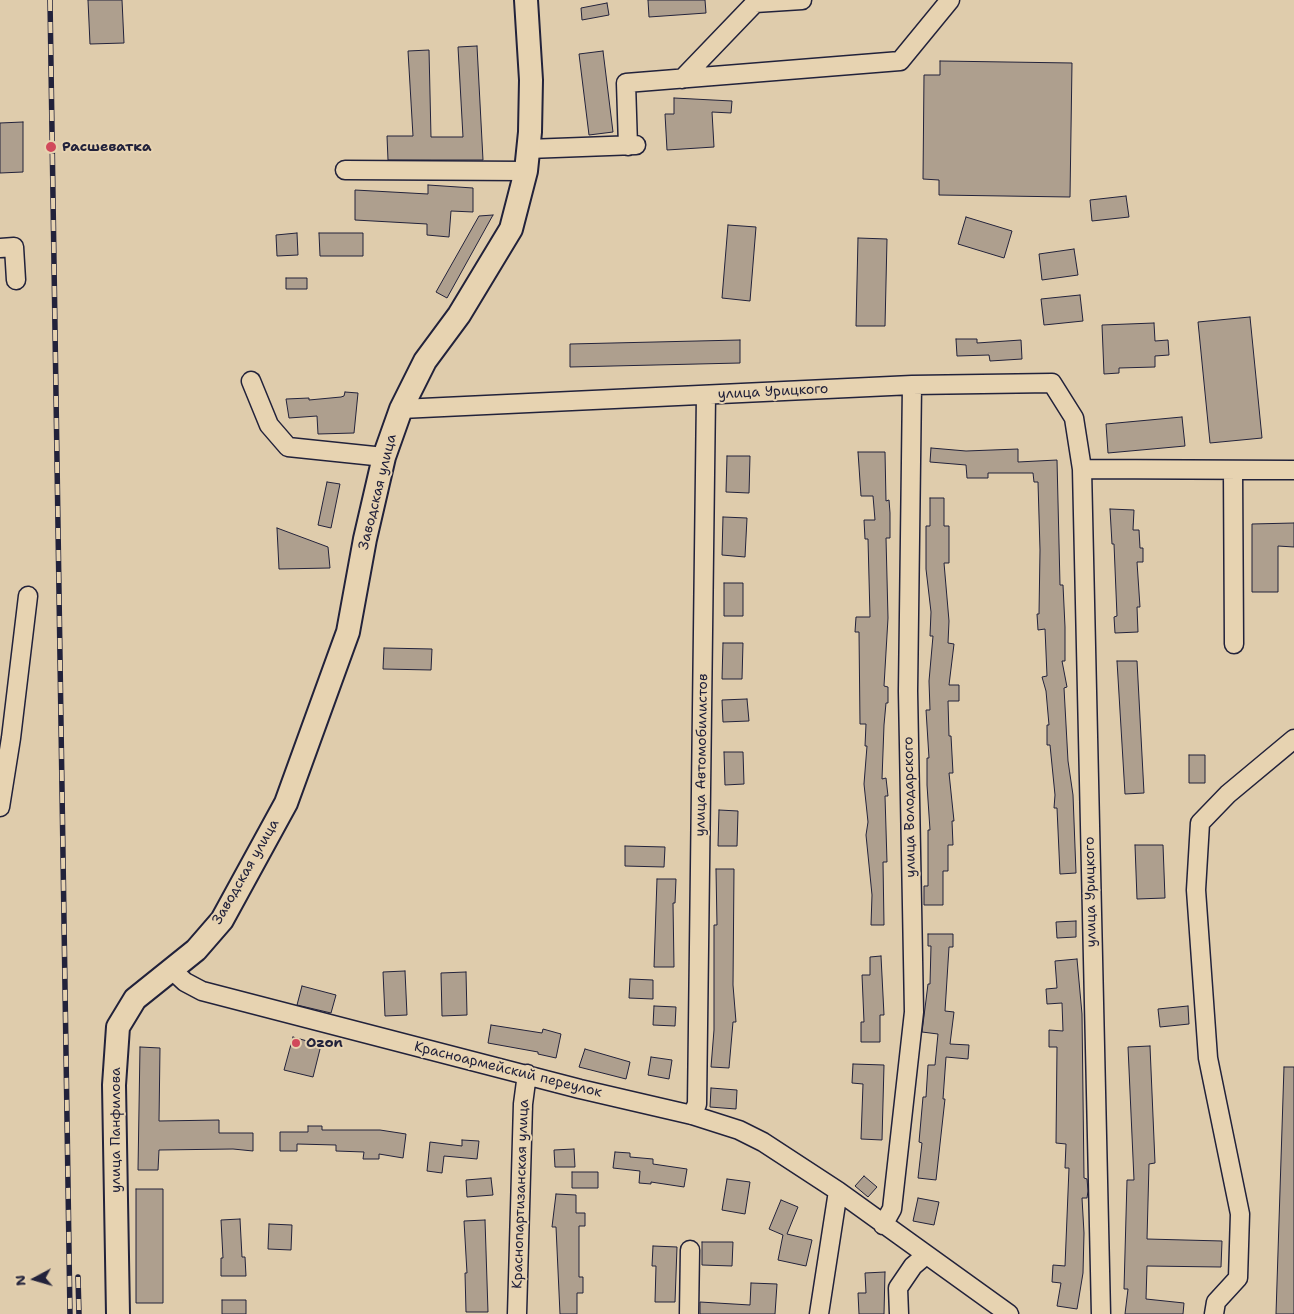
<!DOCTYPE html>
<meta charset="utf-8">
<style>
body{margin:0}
#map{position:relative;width:1294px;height:1314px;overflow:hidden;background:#dfccac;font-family:"Shantell Sans",sans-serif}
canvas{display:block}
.north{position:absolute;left:10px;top:1254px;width:50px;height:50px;-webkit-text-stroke:4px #e7d3b1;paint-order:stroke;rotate:264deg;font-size:14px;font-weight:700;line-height:20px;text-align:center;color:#22223b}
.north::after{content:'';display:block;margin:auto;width:18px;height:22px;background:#22223b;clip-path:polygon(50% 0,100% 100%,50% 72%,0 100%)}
</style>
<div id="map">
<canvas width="1294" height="1314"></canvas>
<div class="north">N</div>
</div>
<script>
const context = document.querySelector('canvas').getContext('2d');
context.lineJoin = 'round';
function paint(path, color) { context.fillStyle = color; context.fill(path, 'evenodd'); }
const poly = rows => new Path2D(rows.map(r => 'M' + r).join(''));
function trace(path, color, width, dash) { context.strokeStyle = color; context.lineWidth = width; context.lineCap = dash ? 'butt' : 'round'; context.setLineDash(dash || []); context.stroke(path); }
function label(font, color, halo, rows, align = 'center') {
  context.font = font + ' "Shantell Sans",sans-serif'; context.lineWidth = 4; context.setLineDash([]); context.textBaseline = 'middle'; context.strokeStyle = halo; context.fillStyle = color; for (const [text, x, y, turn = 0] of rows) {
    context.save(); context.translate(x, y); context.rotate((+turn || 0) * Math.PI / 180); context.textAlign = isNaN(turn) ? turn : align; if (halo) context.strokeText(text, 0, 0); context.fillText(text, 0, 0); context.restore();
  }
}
const building = poly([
 [88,0,122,0,124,43,90,44,88,0],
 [648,0,705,0,706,13,649,17,648,0],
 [607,3,609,15,582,20,581,8,607,3],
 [477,46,483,160,388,160,387,136,413,136,408,51,429,50,431,137,463,137,458,47,477,46],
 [603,51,613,132,589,135,579,54,603,51],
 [940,61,1072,63,1070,197,939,195,939,180,923,179,924,75,940,75,940,61],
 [674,98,732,101,731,113,712,112,714,147,667,150,665,114,674,114,674,98],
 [23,122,23,172,0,173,0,123,23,122],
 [428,185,473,188,473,212,451,211,449,237,427,235,427,224,355,220,355,190,428,194,428,185],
 [1126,196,1129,217,1092,221,1090,200,1126,196],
 [493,215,447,298,436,292,479,216,493,215],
 [966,217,1012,231,1004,258,958,244,966,217],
 [728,225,756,227,750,301,722,298,728,225],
 [297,233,298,255,277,256,276,235,297,233],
 [319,233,363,233,363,256,320,256,319,233],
 [858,238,887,239,885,326,856,326,858,238],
 [1074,249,1078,275,1042,280,1039,254,1074,249],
 [286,278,307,278,307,289,286,289,286,278],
 [1080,295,1083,321,1044,325,1041,299,1080,295],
 [1250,317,1262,438,1210,443,1198,322,1250,317],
 [1154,323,1155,341,1168,340,1169,355,1155,356,1155,367,1119,368,1119,373,1104,374,1102,325,1154,323],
 [956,339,977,339,977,343,1021,340,1022,359,990,361,989,355,957,356,956,339],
 [740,340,740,363,570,367,570,344,740,340],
 [345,392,358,393,354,433,318,434,317,416,289,418,286,399,309,398,309,400,341,397,344,396,345,392],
 [1182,417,1185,446,1108,453,1106,424,1182,417],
 [931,448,966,451,1018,449,1018,462,1057,460,1060,585,1063,585,1065,627,1065,661,1062,661,1067,687,1064,688,1068,761,1073,795,1076,873,1060,874,1057,808,1054,808,1055,795,1050,745,1047,745,1047,725,1049,725,1046,691,1042,677,1047,676,1045,629,1038,630,1037,614,1039,614,1040,550,1038,482,1034,482,1033,473,988,473,988,478,967,478,966,465,930,462,931,448],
 [858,452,885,452,886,501,889,500,890,513,890,538,886,538,888,618,884,686,888,687,888,703,886,703,884,725,882,779,886,778,888,796,885,796,887,862,883,862,884,925,871,925,872,895,866,835,868,822,864,784,867,746,865,746,866,724,860,724,859,632,855,632,856,617,870,617,868,539,865,539,864,520,875,520,873,496,861,496,858,452],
 [727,456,750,456,749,493,726,492,727,456],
 [327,482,340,484,331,528,318,525,327,482],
 [930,498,944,498,944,526,949,526,949,563,944,563,949,621,948,643,954,644,949,685,959,685,959,701,948,701,949,736,951,736,953,773,949,773,954,821,952,821,953,845,948,845,948,871,943,871,943,905,924,905,924,886,928,886,928,830,930,830,927,785,927,758,929,758,926,710,930,710,929,681,933,636,930,636,931,612,926,569,926,526,930,526,930,498],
 [1110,509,1134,510,1133,530,1139,530,1140,548,1143,548,1143,562,1137,562,1140,607,1137,607,1138,632,1115,633,1114,617,1117,616,1114,544,1112,544,1110,509],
 [723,517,747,518,745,557,722,555,723,517],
 [1294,523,1294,547,1278,546,1278,592,1252,592,1252,524,1294,523],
 [277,528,328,547,330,568,279,569,277,528],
 [724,583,743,583,743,616,724,616,724,583],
 [723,643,743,643,742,679,722,679,723,643],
 [384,648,432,649,431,670,383,669,384,648],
 [1117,661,1137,661,1144,793,1125,794,1117,661],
 [747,699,749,721,723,722,722,700,747,699],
 [724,752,743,752,744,784,725,785,724,752],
 [1189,755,1205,755,1205,783,1189,783,1189,755],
 [719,810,738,811,737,846,718,846,719,810],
 [1135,845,1163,845,1165,898,1137,899,1135,845],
 [625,846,665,847,664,867,625,866,625,846],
 [716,869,734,869,733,985,736,1022,733,1022,729,1068,711,1067,714,1030,714,925,717,925,716,869],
 [657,879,676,879,675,903,673,903,674,967,654,967,657,879],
 [1076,921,1076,937,1057,938,1056,922,1076,921],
 [928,934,953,934,953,947,949,947,945,1011,954,1012,950,1044,969,1045,968,1059,946,1057,943,1099,945,1099,936,1180,918,1178,922,1143,919,1142,923,1097,926,1097,928,1065,935,1065,938,1034,922,1032,928,984,930,984,931,946,928,946,928,934],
 [881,956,884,1015,880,1015,880,1042,861,1042,861,1022,864,1022,862,975,870,975,870,957,881,956],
 [1077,959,1082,1014,1084,1178,1087,1179,1088,1191,1087,1198,1082,1198,1084,1233,1083,1273,1077,1309,1057,1306,1061,1283,1052,1282,1053,1265,1065,1266,1069,1168,1065,1168,1066,1144,1056,1143,1057,1047,1049,1047,1049,1030,1063,1031,1062,1003,1047,1004,1046,989,1057,988,1055,961,1077,959],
 [405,971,407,1015,385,1016,383,972,405,971],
 [466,972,467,1015,442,1016,441,973,466,972],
 [630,979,653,980,653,999,629,998,630,979],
 [302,986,336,995,331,1013,297,1005,302,986],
 [654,1006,676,1007,675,1026,653,1025,654,1006],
 [1188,1006,1189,1024,1160,1027,1158,1009,1188,1006],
 [491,1025,542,1033,543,1029,561,1034,556,1058,538,1054,538,1052,488,1043,491,1025],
 [293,1037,321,1045,313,1077,284,1070,293,1037],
 [1150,1046,1155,1163,1149,1164,1147,1239,1222,1241,1221,1267,1147,1266,1146,1299,1184,1303,1183,1314,1125,1314,1128,1289,1124,1289,1127,1180,1134,1180,1128,1047,1150,1046],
 [140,1047,160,1048,159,1121,219,1120,219,1133,253,1133,253,1151,233,1149,159,1150,158,1170,138,1170,140,1047],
 [585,1049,630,1062,626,1079,579,1067,585,1049],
 [651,1057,672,1060,669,1079,648,1075,651,1057],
 [853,1064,884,1065,882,1140,861,1139,863,1084,852,1083,853,1064],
 [1284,1067,1294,1067,1294,1314,1276,1314,1284,1067],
 [711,1088,737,1090,736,1109,710,1107,711,1088],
 [308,1126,322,1126,322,1130,380,1130,406,1134,403,1158,379,1154,379,1159,363,1159,364,1152,336,1151,336,1145,297,1144,297,1151,280,1151,280,1132,308,1132,308,1126],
 [462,1140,479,1141,477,1159,444,1156,442,1173,427,1171,430,1142,462,1146,462,1140],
 [574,1149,575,1167,555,1167,554,1150,574,1149],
 [615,1152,630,1153,630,1157,653,1159,653,1164,687,1169,684,1187,651,1182,651,1184,639,1183,640,1171,613,1168,615,1152],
 [572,1172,598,1172,598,1188,572,1188,572,1172],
 [864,1176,877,1187,868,1197,855,1186,864,1176],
 [491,1178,493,1195,467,1197,466,1180,491,1178],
 [727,1179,750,1182,745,1214,722,1210,727,1179],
 [136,1189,163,1189,163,1303,136,1303,136,1189],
 [556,1194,576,1195,576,1213,585,1213,585,1226,579,1226,579,1277,583,1277,583,1293,577,1293,577,1314,560,1314,556,1227,552,1227,556,1194],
 [918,1198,939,1202,934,1225,913,1221,918,1198],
 [781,1200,798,1207,787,1234,812,1240,806,1266,778,1260,783,1235,769,1229,781,1200],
 [240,1219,242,1257,245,1257,246,1276,221,1276,221,1258,223,1258,221,1220,240,1219],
 [485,1220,488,1312,466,1312,465,1273,467,1273,464,1221,485,1220],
 [269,1224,292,1225,291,1250,268,1249,269,1224],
 [702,1242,733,1242,732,1266,702,1265,702,1242],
 [653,1246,677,1247,675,1302,655,1302,656,1266,652,1266,653,1246],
 [885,1272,884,1314,859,1314,858,1293,866,1293,865,1273,885,1272],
 [751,1283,777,1284,775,1314,700,1314,700,1302,750,1305,751,1283],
 [222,1300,246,1300,246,1314,222,1314,222,1300]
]);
paint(building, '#ae9f8e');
trace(building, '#22223b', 1);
const minor = poly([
 [682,79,755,3,802,0],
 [628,146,626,83,900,61,950,0],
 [528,149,636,145],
 [345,170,526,171],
 [0,248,14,247,16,280],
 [251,381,269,425,288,447,384,457],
 [401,409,912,385,1052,383,1074,418,1082,469,1101,1314],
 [1082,469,1294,470],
 [1233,470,1234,644],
 [0,807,11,738,28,596],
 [171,969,185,982,202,991,580,1089,692,1115,739,1130,763,1142,838,1191,1009,1314],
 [692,1115,697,1104,706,395],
 [883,1225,892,1209,914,1012,908,691,912,385],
 [517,1314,523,1104,527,1074],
 [689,1314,690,1250],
 [819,1314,838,1191],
 [899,1314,898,1288,913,1266,926,1255],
 [1214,1314,1216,1302,1238,1278,1240,1214,1208,1058,1196,890,1200,823,1228,794,1294,739]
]);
const major = poly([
 [118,1314,114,1085,118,1027,135,999,196,950,222,920,286,803,348,632,365,539,384,457,401,409,425,361,459,315,511,229,526,171,530,132,531,80,526,0]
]);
trace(minor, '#22223b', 21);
trace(major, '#22223b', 26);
trace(minor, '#e7d3b1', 18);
trace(major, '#e7d3b1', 22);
const rail = poly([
 [50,0,70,1314],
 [78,1277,79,1314]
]);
trace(rail, '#22223b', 5.5);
trace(rail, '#e7d3b1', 4, [11]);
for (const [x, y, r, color] of [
 [51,147,6,"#d1495b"],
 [296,1043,5,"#d1495b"]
]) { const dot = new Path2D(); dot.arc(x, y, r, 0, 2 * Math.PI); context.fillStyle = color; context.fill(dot); trace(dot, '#e7d3b1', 2); }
label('bold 14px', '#22223b', '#e7d3b1', [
 ["Расшеватка",62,147],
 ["Ozon",306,1043]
], 'left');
label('14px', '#22223b', '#e7d3b1', [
 ["улица Урицкого",773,392,-3],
 ["Заводская улица",378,492,-76],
 ["улица Автомобилистов",702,755,-89],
 ["улица Володарского",910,807,-91],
 ["Заводская улица",246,872,-60],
 ["улица Урицкого",1091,892,-91],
 ["Красноармейский переулок",508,1070,14],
 ["улица Панфилова",116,1130,-90],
 ["Краснопартизанская улица",521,1194,-88]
]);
</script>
